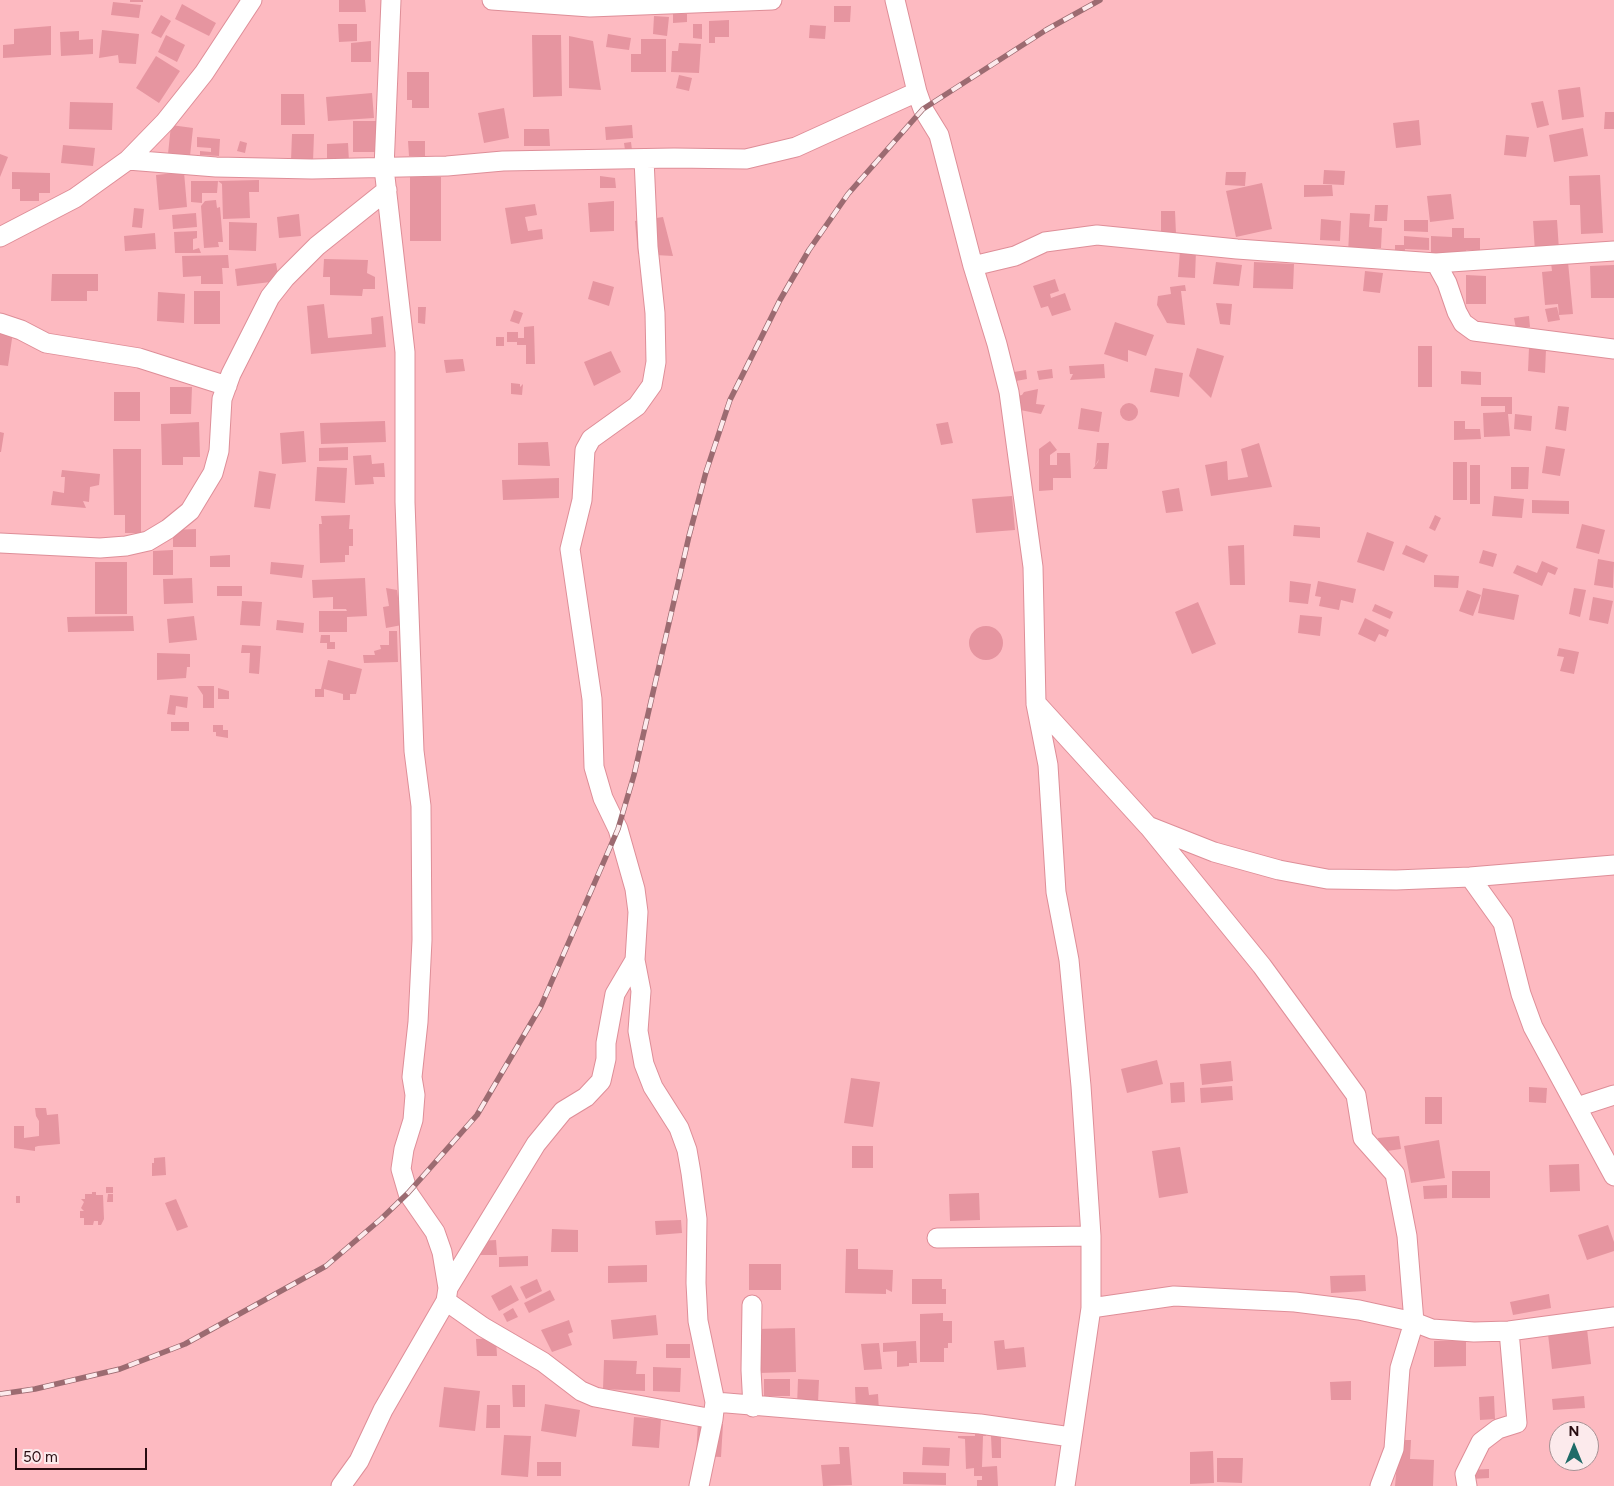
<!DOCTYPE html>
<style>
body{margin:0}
#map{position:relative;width:1614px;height:1486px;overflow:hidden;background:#fdbac1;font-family:Figtree,sans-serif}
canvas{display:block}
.north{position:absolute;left:1549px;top:1421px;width:50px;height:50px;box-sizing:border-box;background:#fceaec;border:1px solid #a79194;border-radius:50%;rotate:0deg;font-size:14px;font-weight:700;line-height:20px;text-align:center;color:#280c11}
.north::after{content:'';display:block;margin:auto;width:18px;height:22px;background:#1f6b68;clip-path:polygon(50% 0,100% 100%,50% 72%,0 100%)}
.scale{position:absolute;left:15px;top:1448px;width:132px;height:22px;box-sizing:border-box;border:2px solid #280c11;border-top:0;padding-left:6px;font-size:15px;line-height:18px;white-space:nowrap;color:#280c11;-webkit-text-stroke:4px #fceaec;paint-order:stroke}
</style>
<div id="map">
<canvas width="1614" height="1486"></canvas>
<div class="north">N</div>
<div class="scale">50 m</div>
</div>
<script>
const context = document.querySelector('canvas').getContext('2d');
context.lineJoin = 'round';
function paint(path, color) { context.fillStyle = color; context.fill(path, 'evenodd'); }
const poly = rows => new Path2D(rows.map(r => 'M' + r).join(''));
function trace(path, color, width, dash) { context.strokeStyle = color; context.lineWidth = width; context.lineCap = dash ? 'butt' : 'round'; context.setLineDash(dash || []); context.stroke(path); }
paint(poly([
 [130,0,143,0,143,2,130,2],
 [339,0,365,0,366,12,339,12],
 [113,2,141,5,139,18,111,15],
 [182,4,216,23,209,36,175,19],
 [834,6,851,6,850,22,834,22],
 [673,14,687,14,687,22,673,23],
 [161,15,171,21,161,38,151,33],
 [654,16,669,17,667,36,653,34],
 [729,20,729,37,715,37,715,43,709,43,709,21],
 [338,24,357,24,357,41,339,42],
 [693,24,702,24,702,39,693,38],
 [810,25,826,26,825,39,809,38],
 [51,26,51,55,3,58,3,45,14,44,14,29],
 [102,30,139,34,136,64,119,63,118,55,99,58],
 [79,31,79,40,93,39,93,54,61,56,60,32],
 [608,34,631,38,629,50,606,47],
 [166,35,185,45,177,62,158,52],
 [532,35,561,35,562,96,533,97],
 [569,36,593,41,601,90,569,88],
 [641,39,666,39,666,72,631,72,631,54,641,54],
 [371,41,371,62,351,62,351,43],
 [679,43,701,44,699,73,671,72,672,51,678,51],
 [156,56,180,71,159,103,136,88],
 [407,72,429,72,429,108,412,108,412,100,407,100],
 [679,75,692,78,689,91,676,88],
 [1580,87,1584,117,1562,120,1558,90],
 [372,93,374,118,328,121,326,97],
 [281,94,304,94,305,125,281,125],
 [1543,101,1549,125,1537,128,1531,103],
 [70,102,113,103,112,130,69,129],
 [504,108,509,138,484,143,478,113],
 [1605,112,1614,112,1614,129,1604,129],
 [1419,120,1421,145,1396,148,1393,123],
 [353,121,381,121,381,152,353,152],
 [171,125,193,128,190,156,168,154],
 [632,125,633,138,606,140,605,127],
 [1583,128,1588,156,1554,162,1549,135],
 [524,129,549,129,550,146,524,146],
 [292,134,314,134,313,162,291,161],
 [1506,135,1529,137,1526,157,1504,155],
 [197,137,220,139,219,156,200,155,200,151,211,152,211,148,197,147],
 [240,141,247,143,245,153,237,151],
 [408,141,425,141,425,156,409,156],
 [631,142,632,150,625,150,624,143],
 [348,143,349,162,327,162,327,144],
 [63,145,95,148,93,166,61,163],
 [0,154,8,157,0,177],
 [1324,170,1345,171,1344,185,1323,184],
 [12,172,50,173,50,193,39,193,39,201,20,201,20,189,12,189],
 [184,172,187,207,159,210,156,175],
 [1226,172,1246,172,1245,186,1225,185],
 [1600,175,1603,233,1581,234,1580,205,1570,205,1569,176],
 [600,176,615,178,616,188,600,188],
 [410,177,441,177,441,241,410,241],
 [259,180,259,192,249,192,250,218,223,219,222,184,218,181],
 [191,181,218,181,217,193,202,193,202,203,191,202],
 [1262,183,1272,229,1236,237,1226,191],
 [1304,185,1332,185,1333,196,1304,197],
 [1451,194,1454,219,1430,222,1427,196],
 [216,200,217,208,220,207,223,242,218,242,219,247,204,248,201,206,205,201],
 [614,201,614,231,590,232,588,203],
 [535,204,537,215,525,217,528,231,542,229,543,239,511,244,505,208],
 [1375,205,1388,205,1387,221,1374,221],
 [134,208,144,209,142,228,132,227],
 [1161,211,1175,211,1176,234,1161,234],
 [196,213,197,227,173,229,172,215],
 [1350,213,1370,214,1369,227,1382,228,1381,248,1375,248,1375,255,1348,254],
 [299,214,301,236,279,238,277,217],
 [663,217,673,256,638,254,635,221],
 [1321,219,1341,221,1340,241,1320,240],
 [1404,220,1428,220,1428,232,1404,231],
 [1557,220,1559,250,1535,252,1533,221],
 [229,222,257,223,256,251,229,250],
 [1452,228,1464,228,1464,238,1480,238,1480,250,1466,250,1466,254,1431,253,1431,236,1452,237],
 [197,231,197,238,193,239,193,250,199,248,201,253,175,253,174,232],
 [155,233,156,249,125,251,124,236],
 [1404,236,1429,238,1429,250,1405,249,1404,257,1395,257,1395,245,1404,245],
 [1180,250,1196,250,1195,278,1178,277],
 [228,255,229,268,222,268,223,284,201,284,201,276,183,277,182,256],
 [324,259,368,260,367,273,375,277,375,289,363,289,362,296,330,295,330,277,323,277],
 [1216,262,1242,265,1239,286,1213,284],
 [1254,262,1294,264,1293,289,1253,288],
 [1568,262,1573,314,1559,315,1558,304,1545,305,1542,272,1552,271,1551,263],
 [276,263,279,281,237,286,235,269],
 [1614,265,1614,298,1591,298,1590,266],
 [1365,271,1383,273,1380,293,1363,291],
 [52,274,98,274,98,291,87,291,87,301,51,301],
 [1466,275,1486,276,1486,304,1466,304],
 [1055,279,1059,291,1050,294,1051,298,1065,293,1071,310,1052,316,1048,306,1041,308,1033,286],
 [593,281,614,287,609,306,588,299],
 [1185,285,1186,291,1181,291,1185,325,1167,323,1157,305,1158,296,1171,294,1170,287],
 [194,291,220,291,220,324,194,324],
 [158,292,185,294,184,323,157,321],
 [1216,303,1232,304,1230,325,1220,324],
 [324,304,328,338,372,334,371,318,383,316,386,347,311,354,307,306],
 [418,307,426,307,425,324,418,323],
 [1557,307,1560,320,1548,322,1545,309],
 [514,310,523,313,519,324,510,321],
 [1529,316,1530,327,1516,329,1514,318],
 [1115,322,1154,335,1146,356,1128,350,1128,362,1104,354],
 [534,326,535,364,526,364,526,345,517,345,517,342,507,342,507,332,518,332,518,338,524,338,524,327],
 [0,330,13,332,8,366,0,365],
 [496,337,504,337,504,346,496,346],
 [1418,346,1432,346,1432,387,1418,387],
 [1197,348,1224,356,1211,398,1189,376],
 [1529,348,1546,349,1545,373,1528,371],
 [611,351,621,372,594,386,584,362],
 [463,359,465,371,446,373,444,360],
 [1104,364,1105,378,1070,380,1073,374,1070,374,1069,366],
 [1155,368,1183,373,1179,397,1150,392],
 [1052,369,1053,378,1039,380,1037,371],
 [1026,370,1027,379,1016,381,1014,372],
 [1461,371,1481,372,1481,385,1461,384],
 [511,383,520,384,520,387,523,384,522,395,511,394],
 [170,387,192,387,191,414,170,414],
 [1038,389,1036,404,1045,405,1041,414,1020,410,1017,396,1022,395,1024,392],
 [114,392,140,392,140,421,114,421],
 [1481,397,1512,397,1512,414,1508,414,1510,436,1484,437,1483,413,1505,412,1505,406,1481,406],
 '1120 412a9 9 0 1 1 18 0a9 9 0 1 1-18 0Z',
 [1558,406,1569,407,1566,431,1555,429],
 [1081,408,1102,412,1099,432,1078,429],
 [1515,414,1532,416,1531,431,1514,429],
 [385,421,386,442,321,444,320,423],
 [1454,421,1465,421,1465,429,1480,429,1481,439,1454,440],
 [199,422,200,457,183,457,183,465,162,465,161,424],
 [948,422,953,443,941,445,936,424],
 [304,431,306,462,282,464,280,433],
 [0,432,4,433,1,452,0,452],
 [1050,441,1057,450,1050,455,1050,465,1057,465,1057,453,1070,453,1071,478,1053,478,1053,490,1039,491,1039,449],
 [548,442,550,466,518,465,518,443],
 [1097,443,1109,443,1107,469,1093,469,1098,462,1099,459,1095,466],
 [1259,443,1272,487,1211,496,1205,465,1227,461,1228,480,1248,477,1241,449],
 [1546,446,1565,449,1560,476,1542,473],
 [348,447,348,460,319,461,319,448],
 [113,449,141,449,141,533,125,533,125,515,114,515],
 [371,455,372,464,384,463,385,477,373,477,374,484,355,485,353,456],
 [1453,462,1467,462,1467,500,1453,500],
 [1470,465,1480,465,1480,504,1470,504],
 [317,467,347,468,345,503,315,501],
 [1511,467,1529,467,1528,489,1511,489],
 [62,470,100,474,99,485,90,487,89,502,83,501,86,508,51,505,53,491,64,493,65,477,61,477],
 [259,471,276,474,270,509,254,507],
 [559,478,559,498,503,500,502,480],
 [1179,488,1183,511,1166,513,1162,491],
 [1012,496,1015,530,976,533,972,499],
 [1494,496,1524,499,1522,518,1492,516],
 [1532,500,1569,501,1569,514,1532,513],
 [350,515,349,529,353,529,353,546,349,546,349,555,345,555,345,562,320,563,319,524,322,524,321,516],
 [1435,515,1441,518,1435,531,1429,528],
 [1582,524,1605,530,1599,554,1576,548],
 [1294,525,1320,527,1320,538,1293,536],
 [196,529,196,547,173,547,173,530],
 [1367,532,1394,542,1384,571,1357,562],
 [1244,545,1245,585,1230,585,1228,546],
 [1406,545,1428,555,1424,563,1402,554],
 [173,550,173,575,153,575,153,551],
 [1483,550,1497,554,1493,567,1479,563],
 [230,555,230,567,210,567,210,556],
 [1598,559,1614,562,1613,588,1594,585],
 [1542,561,1558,568,1555,575,1548,572,1542,586,1513,573,1517,565,1537,573],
 [95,562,127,562,127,614,95,614],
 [271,562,304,565,302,578,270,574],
 [1434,575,1459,576,1458,588,1434,587],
 [192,578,193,603,164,604,163,579],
 [365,578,367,616,347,617,347,632,319,632,319,611,347,611,346,609,333,609,333,597,313,598,312,580],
 [1290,581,1311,584,1308,604,1289,602],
 [1318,581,1356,589,1353,603,1341,600,1339,610,1319,606,1321,597,1315,596],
 [217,586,242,586,242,596,217,596],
 [386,588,397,590,402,625,386,628,383,607,389,606],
 [1483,588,1519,595,1514,620,1478,613],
 [1574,588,1586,590,1580,617,1569,614],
 [1467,590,1481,595,1473,616,1459,611],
 [1593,597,1613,601,1608,624,1589,620],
 [242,601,262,602,260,626,240,625],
 [1198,602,1216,644,1192,654,1175,612],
 [1375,604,1393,612,1390,619,1372,611],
 [1300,615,1322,617,1320,636,1298,633],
 [133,616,134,631,68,632,67,617],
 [194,616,197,640,169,643,167,619],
 [1365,618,1389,630,1386,637,1379,634,1375,642,1358,634],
 [277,620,304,623,303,633,276,630],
 '969 643a17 17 0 1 1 34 0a17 17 0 1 1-34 0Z',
 [389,631,397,631,398,662,364,663,363,655,375,655,374,651,381,649,380,645,389,645],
 [321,635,330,635,330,642,335,642,335,649,327,649,327,643,320,643],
 [242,645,261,646,259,674,249,673,250,653,241,653],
 [1559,648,1579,652,1574,674,1560,671,1564,657,1557,656],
 [157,653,190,654,190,667,187,667,186,678,157,680],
 [328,660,362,669,356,694,350,694,350,700,343,700,343,694,324,689,324,697,315,697,315,689,321,689],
 [197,686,214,686,214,708,203,708,203,695],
 [218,688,229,691,229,699,218,699],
 [170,695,188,697,187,708,176,706,175,715,167,714],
 [171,722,189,722,189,731,171,731],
 [213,725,223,725,223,730,228,730,228,738,216,736,216,732,213,732],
 [1157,1060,1163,1084,1127,1093,1121,1069],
 [1231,1061,1233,1081,1202,1085,1200,1064],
 [851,1078,880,1082,873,1127,844,1123],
 [1184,1082,1185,1102,1171,1103,1170,1083],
 [1232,1086,1233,1100,1201,1103,1200,1088],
 [1529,1087,1547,1088,1546,1103,1529,1102],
 [1425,1097,1442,1097,1442,1124,1425,1124],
 [35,1108,46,1108,47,1115,58,1114,60,1144,38,1146,35,1147,35,1151,14,1148,14,1126,24,1126,24,1138,39,1136,39,1121,36,1116],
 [1399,1136,1401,1149,1380,1152,1378,1138],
 [1439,1140,1445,1178,1411,1183,1404,1146],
 [852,1146,873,1146,873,1168,852,1168],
 [1180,1147,1188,1193,1159,1198,1152,1151],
 [165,1157,166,1175,152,1176,152,1163,154,1163,154,1158],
 [1579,1164,1580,1191,1550,1192,1549,1165],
 [1452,1171,1490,1171,1490,1198,1452,1198],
 [1447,1185,1447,1198,1424,1199,1423,1186],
 [106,1187,113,1187,113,1193,106,1193],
 [92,1192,96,1192,96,1195,103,1195,104,1219,101,1225,98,1225,98,1221,94,1221,93,1225,84,1225,84,1218,80,1218,80,1211,84,1211,81,1208,84,1202,81,1199,85,1199,85,1194,92,1194],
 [979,1193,980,1220,950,1221,949,1194],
 [108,1194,113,1194,113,1202,107,1202],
 [16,1196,20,1196,20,1203,16,1203],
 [176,1199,188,1227,177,1231,165,1203],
 [681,1220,682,1233,656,1235,655,1221],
 [1608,1225,1614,1242,1614,1251,1587,1260,1578,1235],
 [552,1229,578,1230,578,1252,551,1252],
 [496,1240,497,1255,480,1255,480,1241],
 [846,1249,858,1249,858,1269,893,1270,892,1292,886,1289,886,1294,845,1293],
 [528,1256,528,1266,499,1267,499,1257],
 [749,1264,781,1264,781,1290,749,1290],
 [647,1265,647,1282,608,1283,608,1266],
 [1365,1275,1366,1291,1331,1293,1330,1276],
 [537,1279,542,1291,526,1299,520,1287],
 [912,1279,942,1279,942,1289,946,1289,946,1304,912,1304],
 [511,1285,519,1300,499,1311,491,1296],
 [550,1290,555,1300,529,1313,524,1303],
 [1549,1294,1551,1308,1513,1315,1510,1302],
 [513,1308,518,1317,507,1322,503,1314],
 [943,1313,943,1321,952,1321,952,1343,948,1343,948,1348,944,1348,944,1362,920,1362,920,1314],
 [656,1315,658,1335,613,1339,611,1320],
 [569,1320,573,1332,568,1334,572,1345,552,1352,541,1330],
 [795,1328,796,1372,758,1373,756,1329],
 [1587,1329,1591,1364,1552,1369,1548,1334],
 [496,1338,497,1356,477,1356,476,1339],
 [1004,1340,1005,1349,1024,1347,1026,1367,997,1370,994,1341],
 [1466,1340,1466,1366,1434,1367,1434,1341],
 [916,1341,917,1363,909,1363,909,1366,897,1367,897,1351,883,1352,883,1343],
 [879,1343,882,1369,864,1370,861,1344],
 [666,1344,690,1344,690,1358,666,1358],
 [604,1360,637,1361,636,1374,645,1374,645,1391,603,1389],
 [653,1367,681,1368,680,1392,653,1391],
 [764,1379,790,1379,790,1396,764,1396],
 [798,1379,819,1380,818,1403,797,1406],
 [1351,1381,1351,1400,1331,1400,1330,1382],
 [512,1385,525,1385,525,1407,513,1407],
 [444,1387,480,1391,475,1431,439,1427],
 [855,1387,868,1387,869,1395,878,1394,879,1411,856,1412],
 [1494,1396,1495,1419,1480,1420,1479,1397],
 [1584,1396,1585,1408,1553,1410,1552,1399],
 [545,1404,580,1410,576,1437,541,1431],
 [487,1405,500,1405,500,1428,486,1428],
 [634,1417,661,1419,659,1448,632,1446],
 [698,1422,723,1424,721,1457,696,1456],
 [975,1430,986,1430,986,1436,983,1436,982,1467,997,1466,998,1486,977,1486,977,1480,982,1480,982,1476,974,1476,974,1468,966,1469,965,1439,958,1438,958,1436,975,1436],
 [504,1435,531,1436,528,1477,501,1475],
 [991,1436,1001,1436,1001,1458,992,1458],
 [1399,1440,1411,1440,1410,1459,1434,1460,1433,1486,1395,1486],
 [839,1447,849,1447,852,1485,823,1486,821,1465,840,1464],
 [923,1447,950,1448,949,1466,922,1465],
 [1213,1451,1214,1483,1190,1484,1190,1452],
 [1217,1458,1243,1458,1242,1483,1217,1482],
 [537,1462,561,1462,561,1476,537,1476],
 [1489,1469,1489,1478,1470,1479,1469,1470],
 [903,1472,946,1473,946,1485,903,1484]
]), '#e695a0');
const minor = poly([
 [492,0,590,7,772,0],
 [895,0,917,92,923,109,939,135,973,266,997,344,1009,392,1033,567,1036,703,1148,826,1214,852,1279,870,1327,879,1396,880,1470,877,1614,865],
 [644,159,648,247,655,313,656,362,652,385,637,406,591,439,585,450,582,500,570,549,592,699,594,767,603,798,618,829,635,889,638,912,635,960,641,991,638,1031,644,1064,653,1087,679,1128,687,1150,691,1173,697,1219,696,1283,698,1321,715,1402,713,1419,699,1486],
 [128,160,216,167,312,169,447,166,503,161,674,158,746,159,796,147,917,92],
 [0,237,75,198,128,160,165,122,204,73,252,0],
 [1436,263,1447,283,1457,312,1463,323,1474,331,1614,349],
 [973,266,1015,256,1045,242,1097,235,1237,249,1436,263,1614,251],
 [0,323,21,330,46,343,139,358,227,386],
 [0,543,100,548,126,546,148,541,168,529,190,511,213,473,219,451,222,399,231,374,270,297,285,278,317,246,387,190],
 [1036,704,1048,765,1056,892,1069,960,1081,1086,1091,1236,1091,1308,1065,1486],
 [1149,827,1262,966,1356,1095,1363,1138,1395,1174,1407,1236,1414,1322,1400,1368,1394,1449,1380,1486],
 [1470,877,1503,923,1521,994,1533,1027,1614,1176],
 [1577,1107,1614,1095],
 [937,1238,1091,1236],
 [448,1288,536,1144,563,1111,586,1097,601,1081,606,1059,606,1043,615,994,635,960],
 [446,1301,483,1327,543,1362,581,1391,595,1397,713,1419],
 [752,1305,751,1370,753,1407],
 [1091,1308,1174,1296,1295,1302,1359,1310,1414,1322,1432,1329,1474,1332,1509,1331,1614,1317],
 [715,1402,980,1424,1071,1437],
 [341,1486,359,1461,383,1410,446,1301,448,1288,442,1252,435,1232,408,1193,401,1169,404,1149,413,1120,415,1095,412,1077,418,1022,422,940,421,806,414,751,405,502,405,352,384,168,391,0],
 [1467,1486,1465,1474,1481,1442,1498,1429,1517,1423,1509,1331]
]);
trace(minor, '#de8e98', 21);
trace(minor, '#fff', 19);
const rail = poly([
 [0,1394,35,1389,120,1369,185,1344,326,1266,381,1219,408,1193,477,1115,541,1006,618,829,634,775,689,536,706,472,730,400,780,300,809,250,848,194,923,109,1046,30,1100,0]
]);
trace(rail, '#9c6b71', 5.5);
trace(rail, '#fceaec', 4, [11]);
</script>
